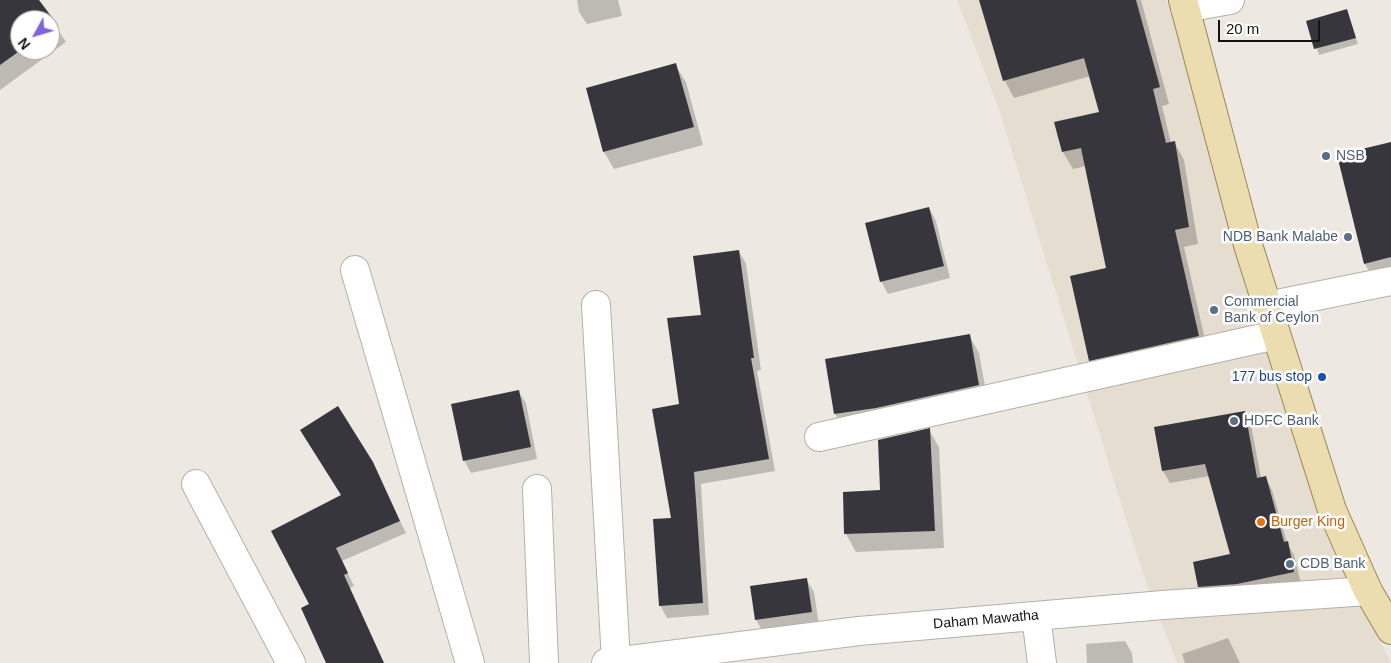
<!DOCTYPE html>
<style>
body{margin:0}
#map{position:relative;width:1391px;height:663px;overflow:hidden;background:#ede9e2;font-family:Arial,sans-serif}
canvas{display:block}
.north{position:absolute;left:10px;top:10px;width:50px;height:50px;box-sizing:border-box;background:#fff;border:1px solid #a1a1a0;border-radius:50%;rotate:231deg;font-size:14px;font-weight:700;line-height:20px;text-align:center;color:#141311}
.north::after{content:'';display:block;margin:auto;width:18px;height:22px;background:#8362dd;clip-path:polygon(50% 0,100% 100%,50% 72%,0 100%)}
.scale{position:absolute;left:1218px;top:20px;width:102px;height:22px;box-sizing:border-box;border:2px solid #141311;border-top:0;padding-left:6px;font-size:15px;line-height:18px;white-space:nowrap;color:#141311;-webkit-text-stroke:4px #fff;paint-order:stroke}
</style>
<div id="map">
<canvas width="1391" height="663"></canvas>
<div class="north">N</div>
<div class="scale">20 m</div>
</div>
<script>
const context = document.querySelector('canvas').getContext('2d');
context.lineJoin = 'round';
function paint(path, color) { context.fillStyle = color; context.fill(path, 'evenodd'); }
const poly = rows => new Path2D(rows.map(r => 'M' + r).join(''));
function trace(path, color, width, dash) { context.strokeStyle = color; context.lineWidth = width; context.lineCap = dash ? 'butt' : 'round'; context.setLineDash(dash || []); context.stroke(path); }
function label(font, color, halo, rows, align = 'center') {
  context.font = font + ' Arial,sans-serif'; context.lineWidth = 5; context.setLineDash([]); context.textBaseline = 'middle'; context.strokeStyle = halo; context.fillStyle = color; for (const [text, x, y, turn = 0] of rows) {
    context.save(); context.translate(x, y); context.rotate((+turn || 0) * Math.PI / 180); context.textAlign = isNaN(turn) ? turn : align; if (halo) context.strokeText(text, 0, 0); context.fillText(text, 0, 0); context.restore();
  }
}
paint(poly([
 [957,0,1167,0,1318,515,1391,663,1177,663,1143,574,999,109]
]), '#e5ddd0');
paint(poly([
 [0,0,38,0,66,42,0,90],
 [20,20,50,20,50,50,20,50],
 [577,0,618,0,622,16,587,24,579,12],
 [981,0,1141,0,1169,104,1162,106,1171,143,1174,142,1184,160,1198,244,1184,247,1208,353,1100,377,1090,360,1108,269,1086,166,1073,169,1063,152,1100,113,1090,76,1014,98,1005,81],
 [1347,11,1358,44,1319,55,1308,22],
 [675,65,686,82,703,145,614,169,604,152,587,89],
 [1391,144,1391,276,1374,280,1365,264],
 [929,208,936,221,950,278,888,294,881,281],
 [739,251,746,264,761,370,757,371,775,471,701,484,709,615,667,618,660,605,673,519,680,405,702,316],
 [969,335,979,353,988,403,845,431,835,414],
 [518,391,526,403,537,459,471,473,464,460],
 [1244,412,1251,425,1261,478,1265,477,1272,490,1287,543,1294,555,1301,584,1207,599,1200,586,1232,555,1210,476,1170,483,1163,471,1155,428],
 [929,430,939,447,944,548,856,552,846,534,844,493,881,492],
 [372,463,406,533,342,561,354,586,350,588,384,663,328,663,311,605,342,496],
 [806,579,814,592,819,625,763,632,756,620],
 [1228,638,1240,663,1185,663,1182,654],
 [1125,641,1132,653,1133,663,1087,663,1086,644]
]), '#0003');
paint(poly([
 [0,0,39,0,57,24,50,29,50,20,20,20,21,50,0,65],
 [979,0,1136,0,1160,87,1153,89,1166,143,1175,141,1189,227,1175,230,1199,336,1089,361,1070,276,1106,268,1081,148,1062,152,1054,122,1099,112,1084,58,1003,81],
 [1347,9,1356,38,1314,49,1306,21],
 [676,63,694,127,603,152,586,88],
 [1391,142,1391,257,1364,264,1337,155],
 [929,207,944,266,880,282,865,223],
 [739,250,754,358,751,358,769,459,694,472,703,603,659,606,653,519,671,518,652,409,679,404,667,318,701,315,693,256],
 [970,334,979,385,876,408,834,414,825,359],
 [519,390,531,447,463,461,451,404],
 [338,406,373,462,400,521,336,548,348,573,344,575,384,663,326,663,301,608,309,604,271,531,341,495,300,430],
 [1245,411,1257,478,1266,476,1284,542,1288,541,1294,572,1237,584,1198,587,1193,562,1230,554,1205,464,1162,471,1154,427],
 [930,428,935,531,844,534,843,492,880,490,878,440],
 [807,578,812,612,755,620,750,586]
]), '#37363c');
const minor = poly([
 [1185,8,1230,0],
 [355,270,470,663],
 [596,305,616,661],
 [1267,306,1391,281],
 [819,437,1276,335],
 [196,484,291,663],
 [537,489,544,663],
 [1036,616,1042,663],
 [606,663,859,631,1163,605,1368,591]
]);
const primary = poly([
 [1183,0,1248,245,1332,510,1368,591,1391,630]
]);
trace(minor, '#b4b0a9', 30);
trace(primary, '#978755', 30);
trace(minor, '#fff', 28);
trace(primary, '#ebddaf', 28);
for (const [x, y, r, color] of [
 [1326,156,5,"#5c6f8a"],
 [1348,237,5,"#5c6f8a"],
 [1214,310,5,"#5c6f8a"],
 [1322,377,5,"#1a4fb4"],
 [1234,421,5,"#5c6f8a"],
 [1261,522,5,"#e8710a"],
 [1290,564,5,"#5c6f8a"]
]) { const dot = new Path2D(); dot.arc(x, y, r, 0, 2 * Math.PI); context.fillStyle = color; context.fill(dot); trace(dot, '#fff', 2); }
label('14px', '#4e5e75', '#fff', [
 ["NSB",1336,156],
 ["NDB Bank Malabe",1338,237,"right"],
 ["Commercial",1224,302],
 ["Bank of Ceylon",1224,318],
 ["HDFC Bank",1244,421],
 ["CDB Bank",1300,564]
], 'left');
label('14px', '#164399', '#fff', [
 ["177 bus stop",1312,377]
], 'right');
label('14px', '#c56008', '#fff', [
 ["Burger King",1271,522]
], 'left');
label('14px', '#141311', '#fff', [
 ["Daham Mawatha",986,620,-5]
]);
</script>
